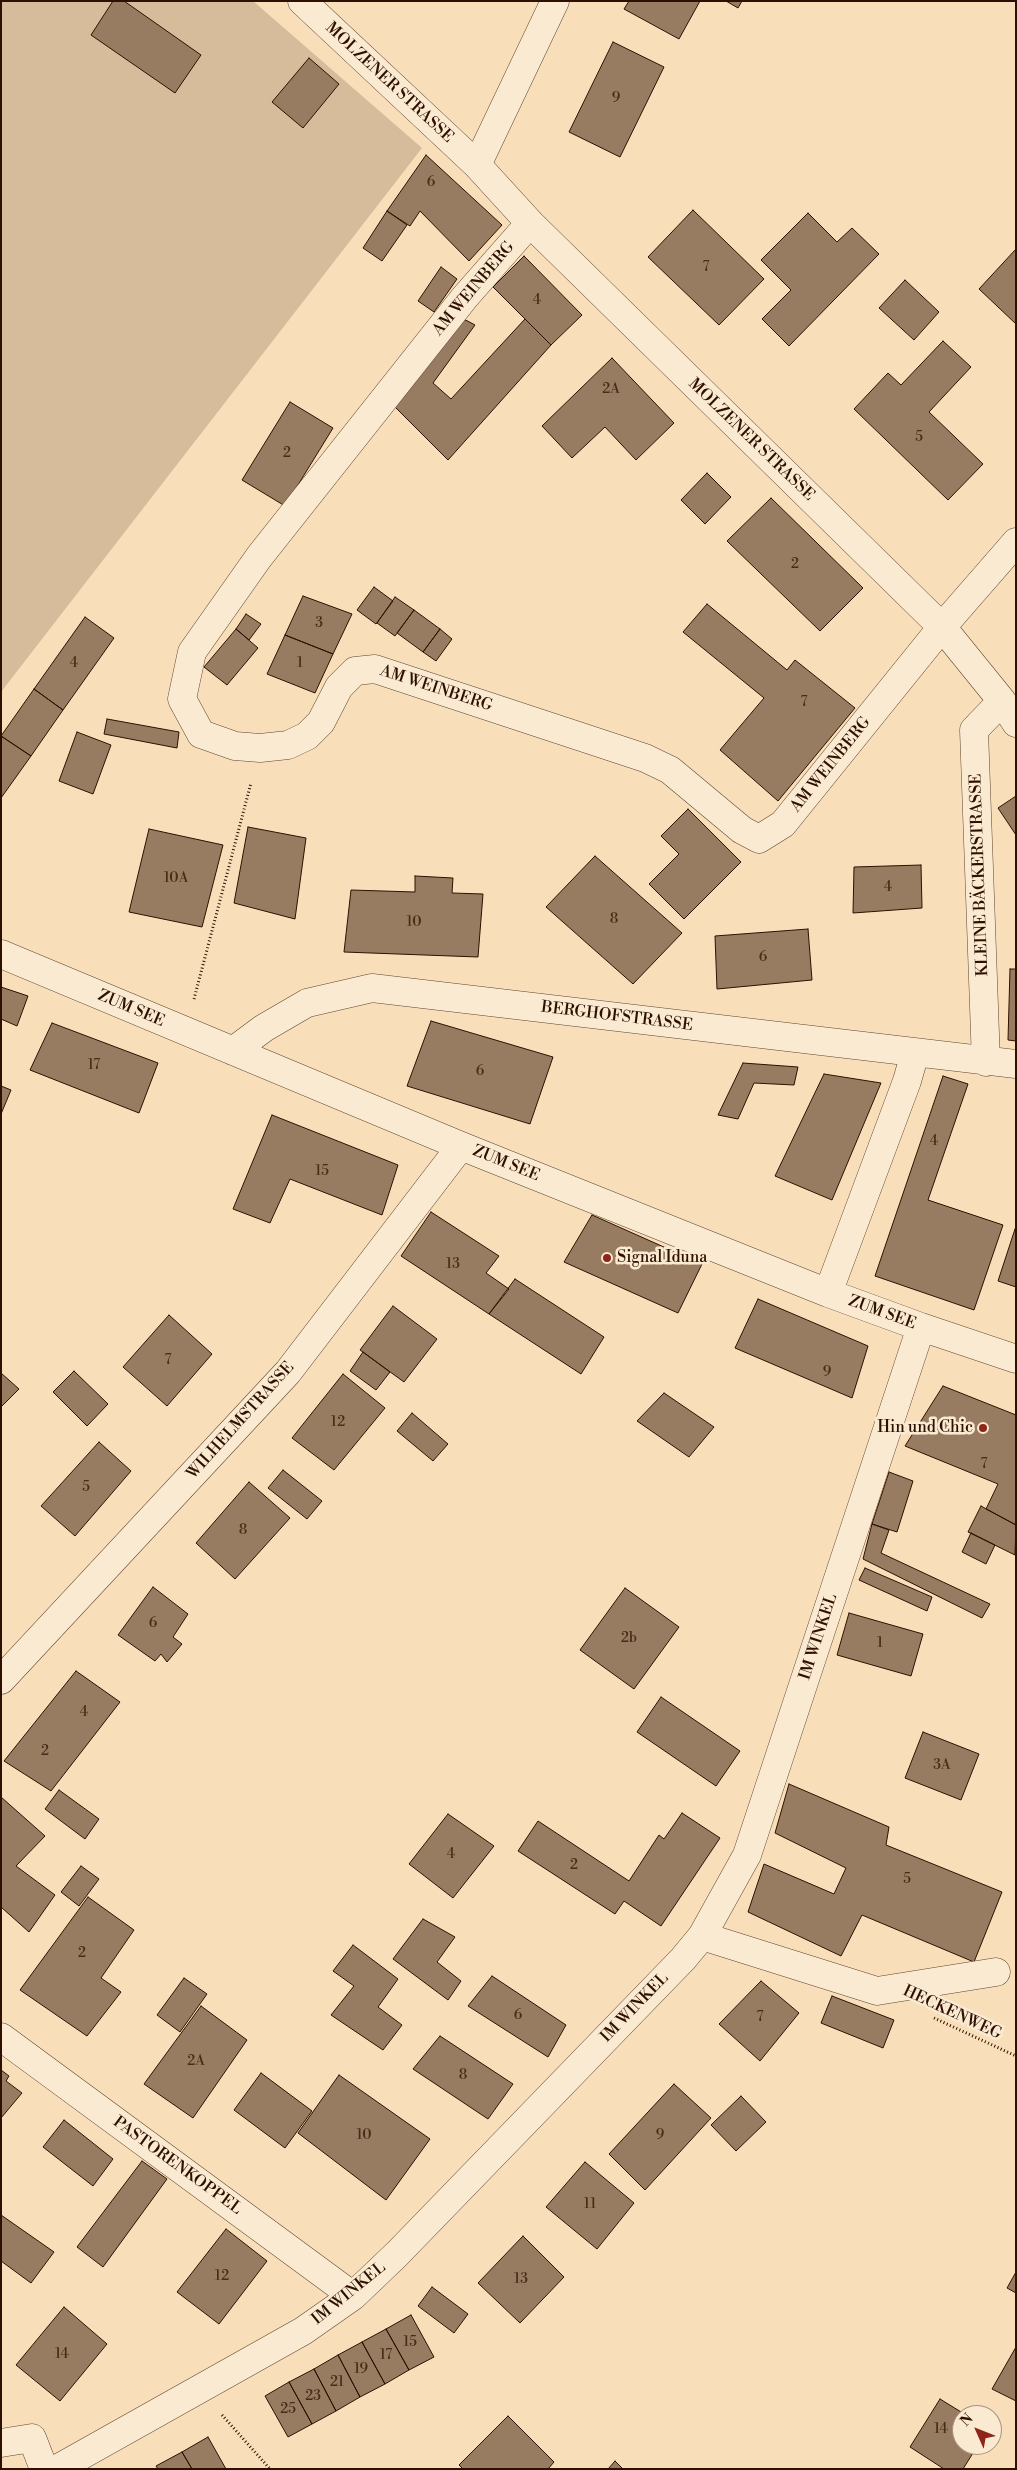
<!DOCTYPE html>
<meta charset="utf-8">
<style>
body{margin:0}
#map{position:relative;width:1017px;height:2470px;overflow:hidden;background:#f8dfba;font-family:"Libre Bodoni",serif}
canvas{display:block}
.frame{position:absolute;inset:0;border:2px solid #2e1000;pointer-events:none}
.north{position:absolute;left:952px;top:2405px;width:50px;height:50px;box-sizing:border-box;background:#faead2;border:1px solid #a8937e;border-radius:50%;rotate:314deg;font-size:14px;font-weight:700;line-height:20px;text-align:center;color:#2e1000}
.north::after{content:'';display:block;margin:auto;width:18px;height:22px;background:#8f2418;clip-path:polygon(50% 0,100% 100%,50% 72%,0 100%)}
</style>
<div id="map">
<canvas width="1017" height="2470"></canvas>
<div class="frame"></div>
<div class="north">N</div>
</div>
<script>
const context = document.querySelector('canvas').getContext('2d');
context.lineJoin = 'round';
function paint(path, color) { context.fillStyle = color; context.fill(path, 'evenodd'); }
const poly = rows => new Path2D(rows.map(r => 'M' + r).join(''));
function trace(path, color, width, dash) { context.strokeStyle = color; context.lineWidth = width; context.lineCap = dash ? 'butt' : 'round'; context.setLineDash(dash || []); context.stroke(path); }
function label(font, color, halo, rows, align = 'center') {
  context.font = font + ' "Libre Bodoni",serif'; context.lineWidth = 5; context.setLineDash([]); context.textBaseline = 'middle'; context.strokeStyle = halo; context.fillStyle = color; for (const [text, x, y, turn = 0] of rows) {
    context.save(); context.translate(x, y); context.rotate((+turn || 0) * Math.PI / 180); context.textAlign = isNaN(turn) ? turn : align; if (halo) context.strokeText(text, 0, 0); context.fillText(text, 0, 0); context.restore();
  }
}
paint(poly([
 [1,1,253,1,422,148,1,692]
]), '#d6bc9a');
const building = poly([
 [113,1,124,1,201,55,175,93,91,35,113,1],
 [629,1,700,1,679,39,624,9,629,1],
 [726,1,742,1,738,8,726,1],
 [613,42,664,67,620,157,569,132,613,42],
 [309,58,339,84,303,128,272,102,309,58],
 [426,155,502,225,469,261,420,211,410,226,387,211,426,155],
 [693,210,764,279,719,325,648,257,693,210],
 [387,211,407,225,382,261,363,248,387,211],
 [808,213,837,242,852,228,879,254,789,346,762,319,791,290,761,260,808,213],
 [1016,249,1016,324,979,289,1016,249],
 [524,256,582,315,551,345,493,287,524,256],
 [441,267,457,279,434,312,418,301,441,267],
 [905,280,939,312,914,340,879,308,905,280],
 [458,316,475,325,433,383,451,399,525,319,551,345,448,460,394,406,458,316],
 [943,341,971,367,929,412,983,464,948,500,854,409,888,373,901,385,943,341],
 [612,358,674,423,636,460,605,427,572,458,542,426,612,358],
 [290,402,333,428,285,506,242,480,290,402],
 [707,473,731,497,705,524,681,500,707,473],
 [771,498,863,588,820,631,727,541,771,498],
 [374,587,393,601,376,624,357,610,374,587],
 [303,596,352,614,333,654,285,635,303,596],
 [395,597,414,610,395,636,377,623,395,597],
 [707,604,787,670,795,660,855,708,778,801,720,750,764,698,683,632,707,604],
 [414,610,440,629,423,652,397,633,414,610],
 [246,614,261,624,249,640,236,629,246,614],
 [85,617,114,638,63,710,34,689,85,617],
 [236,629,258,648,227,685,204,667,236,629],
 [440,629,452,639,436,661,423,652,440,629],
 [285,635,333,654,315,693,267,674,285,635],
 [34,689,63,710,31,756,1,736,34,689],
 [107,719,179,732,177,748,104,734,107,719],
 [77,732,111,745,93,794,59,781,77,732],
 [1,736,31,756,1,798,1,736],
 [1016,796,1016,835,998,808,1016,796],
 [688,809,741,862,684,919,649,884,679,854,661,836,688,809],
 [248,827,306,838,295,919,234,903,248,827],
 [149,829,223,845,202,927,129,912,149,829],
 [595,856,682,933,633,984,546,907,595,856],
 [921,865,922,908,853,913,854,867,921,865],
 [415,876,453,878,452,893,483,894,478,957,344,952,351,890,415,892,415,876],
 [808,929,812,980,717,989,715,936,808,929],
 [1010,969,1016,969,1016,1041,1008,1040,1010,969],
 [1,987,28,996,17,1026,1,1019,1,987],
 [431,1021,553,1057,530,1124,407,1086,431,1021],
 [52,1023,158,1063,139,1113,30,1070,52,1023],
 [743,1063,798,1067,794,1085,754,1083,738,1119,718,1115,743,1063],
 [824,1074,881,1083,832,1200,775,1176,824,1074],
 [943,1076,968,1084,928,1200,1003,1225,974,1310,875,1276,943,1076],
 [1,1086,11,1090,1,1114,1,1086],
 [272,1115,398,1165,382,1215,290,1179,270,1223,233,1209,272,1115],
 [431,1212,499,1256,486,1273,509,1289,489,1314,401,1256,431,1212],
 [592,1215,702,1264,678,1313,564,1262,592,1215],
 [1016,1226,1016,1287,998,1281,1016,1226],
 [515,1279,604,1337,581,1374,489,1314,515,1279],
 [758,1299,868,1346,852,1398,735,1348,758,1299],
 [393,1306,437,1339,404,1382,360,1350,393,1306],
 [169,1315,212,1354,167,1406,123,1367,169,1315],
 [363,1352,390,1372,376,1390,350,1371,363,1352],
 [74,1371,108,1404,87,1426,53,1392,74,1371],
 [1,1373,19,1389,1,1407,1,1373],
 [343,1374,385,1408,334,1470,292,1438,343,1374],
 [943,1386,1016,1415,1016,1525,986,1509,998,1484,905,1446,943,1386],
 [664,1393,714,1427,689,1457,637,1421,664,1393],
 [412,1413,448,1444,433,1461,397,1431,412,1413],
 [99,1442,131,1471,75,1536,41,1506,99,1442],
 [283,1470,322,1501,307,1519,268,1488,283,1470],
 [889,1472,913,1481,897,1532,872,1524,889,1472],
 [249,1482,290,1518,235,1579,196,1543,249,1482],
 [981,1506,1016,1525,1015,1555,968,1532,981,1506],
 [872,1524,889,1530,881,1553,990,1604,982,1618,863,1559,872,1524],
 [971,1533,995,1545,986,1564,962,1552,971,1533],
 [865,1568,932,1597,927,1611,859,1580,865,1568],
 [153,1587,188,1614,173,1637,182,1644,167,1662,161,1654,155,1661,118,1635,153,1587],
 [625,1588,679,1627,634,1689,580,1650,625,1588],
 [849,1613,923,1634,911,1676,837,1655,849,1613],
 [76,1671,120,1702,51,1791,4,1761,76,1671],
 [661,1697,740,1751,716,1786,637,1732,661,1697],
 [923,1732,979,1754,961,1800,905,1778,923,1732],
 [789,1784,889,1827,886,1845,1002,1892,974,1962,862,1915,841,1956,748,1912,764,1864,834,1894,846,1868,775,1833,789,1784],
 [59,1790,99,1819,85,1839,45,1809,59,1790],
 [1,1797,45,1836,16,1866,55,1895,29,1932,1,1907,1,1797],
 [682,1813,720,1838,661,1926,624,1901,615,1914,518,1851,538,1821,629,1881,659,1835,664,1839,682,1813],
 [448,1814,494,1846,453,1898,409,1864,448,1814],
 [81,1866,99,1879,79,1906,61,1892,81,1866],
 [88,1897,134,1930,101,1978,121,1992,87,2036,20,1990,88,1897],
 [423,1919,455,1937,437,1962,461,1981,448,2000,393,1959,423,1919],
 [353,1945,398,1979,378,2007,402,2025,383,2050,331,2015,354,1986,333,1971,353,1945],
 [492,1976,566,2025,548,2057,468,2006,492,1976],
 [184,1978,207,1994,180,2032,157,2015,184,1978],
 [761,1981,799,2013,760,2061,719,2024,761,1981],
 [832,1996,894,2020,883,2048,821,2023,832,1996],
 [201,2006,247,2040,193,2118,144,2084,201,2006],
 [440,2036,513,2084,488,2119,413,2069,440,2036],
 [1,2070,9,2076,6,2081,22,2093,1,2118,1,2070],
 [261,2073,312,2111,285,2148,234,2110,261,2073],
 [339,2075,430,2139,386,2200,298,2133,339,2075],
 [674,2084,711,2118,645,2190,609,2154,674,2084],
 [741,2096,766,2122,736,2151,711,2125,741,2096],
 [64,2120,113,2159,93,2186,43,2147,64,2120],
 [142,2161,167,2179,103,2267,77,2247,142,2161],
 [585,2162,634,2203,597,2249,546,2207,585,2162],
 [1,2215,54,2252,31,2283,1,2261,1,2215],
 [226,2229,267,2261,219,2324,177,2292,226,2229],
 [523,2236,564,2277,520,2323,478,2283,523,2236],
 [1016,2272,1016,2293,1007,2288,1016,2272],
 [432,2287,468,2314,454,2333,418,2306,432,2287],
 [64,2307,107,2344,60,2401,16,2365,64,2307],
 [411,2315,434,2357,409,2370,386,2329,411,2315],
 [386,2329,409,2370,385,2384,362,2342,386,2329],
 [362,2342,385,2384,360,2397,338,2355,362,2342],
 [1016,2347,1016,2401,992,2389,1016,2347],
 [338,2355,360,2397,336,2411,314,2369,338,2355],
 [314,2369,336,2411,312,2424,289,2382,314,2369],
 [289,2382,312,2424,288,2437,265,2396,289,2382],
 [940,2399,966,2415,962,2415,962,2445,978,2445,963,2469,944,2469,910,2447,940,2399],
 [508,2416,554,2462,548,2469,463,2469,459,2465,508,2416],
 [208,2437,226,2469,192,2469,182,2452,208,2437],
 [182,2452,192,2469,158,2469,156,2466,182,2452],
 [615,2461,623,2469,608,2469,615,2461]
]);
paint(building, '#977c61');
trace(building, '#2e1000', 1);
const minor = poly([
 [302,1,477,165,530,223,942,627,1002,701,1016,723],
 [477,165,555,1],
 [530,223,465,297,259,557,192,652,182,699,201,734,235,746,260,748,288,745,307,736,321,722,339,687,355,671,375,669,645,758,670,770,742,830,759,839,783,824,942,627,1016,542],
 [1,954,461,1146,828,1293,921,1327,1016,1359],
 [233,1051,264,1028,307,1003,372,988,1016,1064],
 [986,1062,974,730,1002,701],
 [828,1293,907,1081,915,1053],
 [1,1680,288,1372,461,1146],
 [702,1936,877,1991,996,1972],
 [1,2037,353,2296],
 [1,2443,32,2438,44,2469],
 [57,2469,303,2331,353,2296,397,2254,683,1959,702,1936,747,1855,921,1327]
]);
trace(minor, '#60442e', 29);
trace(poly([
 [194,999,251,783],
 [934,2018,1016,2056],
 [222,2415,270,2469]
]), '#2e1000', 3, [1, 2.5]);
trace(minor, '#faead2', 28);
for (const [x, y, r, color] of [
 [607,1258,5,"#8f2418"],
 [983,1428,5,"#8f2418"]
]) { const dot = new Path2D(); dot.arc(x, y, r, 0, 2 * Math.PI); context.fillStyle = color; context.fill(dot); trace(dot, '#faead2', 2); }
label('14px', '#482b18', null, [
 ["9",616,99],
 ["6",431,183],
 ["7",706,268],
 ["4",537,301],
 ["2A",611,390],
 ["5",919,438],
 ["2",287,454],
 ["2",795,565],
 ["3",319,624],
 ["4",74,664],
 ["1",300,664],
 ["7",804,703],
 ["10A",176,879],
 ["4",888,888],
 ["8",614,920],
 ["10",414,923],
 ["6",763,958],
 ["17",94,1066],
 ["6",480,1072],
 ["4",934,1142],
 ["15",322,1172],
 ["13",453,1265],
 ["7",168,1361],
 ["9",827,1373],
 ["12",338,1423],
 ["7",984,1465],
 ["5",86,1488],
 ["8",243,1531],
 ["6",153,1624],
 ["2b",629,1639],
 ["1",880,1644],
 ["4",84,1713],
 ["2",45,1752],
 ["3A",942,1766],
 ["4",451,1855],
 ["2",574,1866],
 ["5",907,1880],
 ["2",82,1954],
 ["6",518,2016],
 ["7",760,2018],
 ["2A",196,2062],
 ["8",463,2076],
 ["10",364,2136],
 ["9",660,2136],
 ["11",590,2205],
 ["12",222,2277],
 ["13",521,2280],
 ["15",410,2343],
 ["14",62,2355],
 ["17",386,2356],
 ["19",361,2370],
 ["21",337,2383],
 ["23",313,2397],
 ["25",288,2410],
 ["14",941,2430]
]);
label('16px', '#2e1000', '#faead2', [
 ["MOLZENER STRASSE",389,83,43],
 ["AM WEINBERG",474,289,-50],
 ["MOLZENER STRASSE",751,440,44],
 ["AM WEINBERG",436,689,18],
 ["AM WEINBERG",831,765,-51],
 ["KLEINE BÄCKERSTRASSE",980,875,-92],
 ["ZUM SEE",131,1009,23],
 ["BERGHOFSTRASSE",617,1017,7],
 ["ZUM SEE",506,1164,22],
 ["ZUM SEE",882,1313,20],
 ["WILHELMSTRASSE",241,1421,-48],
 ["IM WINKEL",819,1637,-72],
 ["IM WINKEL",635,2008,-46],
 ["HECKENWEG",952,2013,25],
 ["PASTORENKOPPEL",177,2166,36],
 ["IM WINKEL",349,2294,-39]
]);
label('16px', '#2e1000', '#faead2', [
 ["Signal Iduna",617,1258],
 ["Hin und Chic",973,1428,"right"]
], 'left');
</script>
